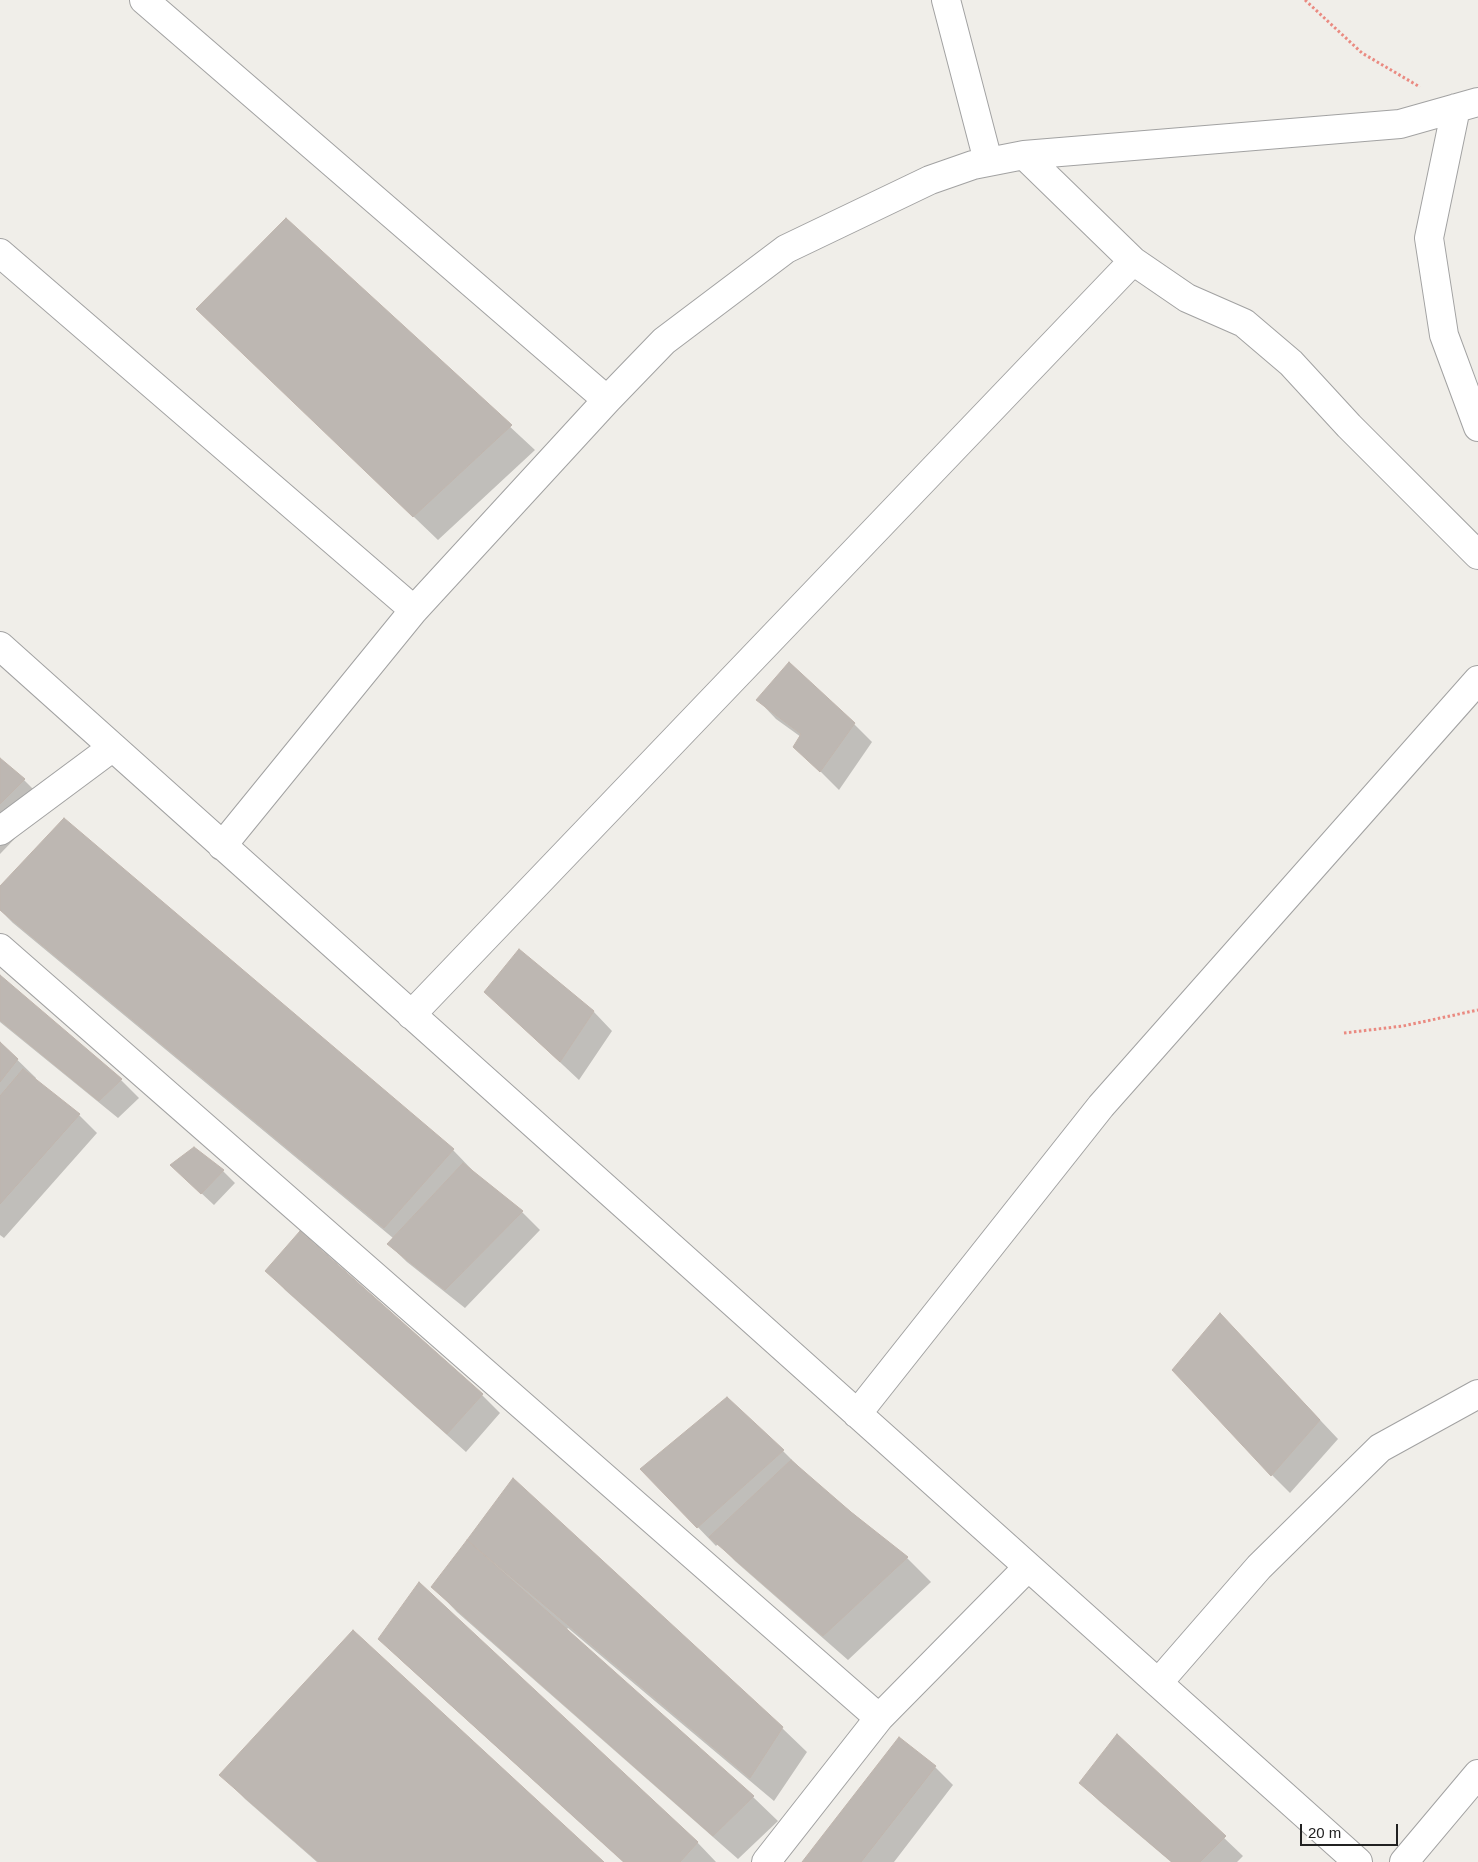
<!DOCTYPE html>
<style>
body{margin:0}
#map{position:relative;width:1478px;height:1862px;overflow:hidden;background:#f0eee9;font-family:Helvetica,sans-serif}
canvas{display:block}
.scale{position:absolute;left:1300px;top:1824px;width:98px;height:22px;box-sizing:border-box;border:2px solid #212121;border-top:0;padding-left:6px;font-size:15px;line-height:18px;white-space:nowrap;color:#212121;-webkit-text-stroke:4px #fff;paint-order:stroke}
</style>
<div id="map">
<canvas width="1478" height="1862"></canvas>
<div class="scale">20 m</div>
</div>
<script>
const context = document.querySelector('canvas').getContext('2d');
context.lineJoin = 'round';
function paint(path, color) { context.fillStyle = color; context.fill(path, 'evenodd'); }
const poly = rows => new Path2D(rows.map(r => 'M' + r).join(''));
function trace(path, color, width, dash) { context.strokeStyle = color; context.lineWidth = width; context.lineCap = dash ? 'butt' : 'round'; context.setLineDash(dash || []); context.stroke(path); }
paint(poly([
 [286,219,535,450,438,540,222,333],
 [758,700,854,724,872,742,839,790,814,765,801,737,776,719],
 [0,760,24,780,48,804,0,854],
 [64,820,453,1150,477,1175,522,1212,540,1230,465,1308,407,1262,388,1244,393,1238,13,923,0,910,0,887],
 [519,951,594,1012,612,1031,579,1080,485,992],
 [0,976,121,1080,139,1098,118,1118,0,1022],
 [0,1043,36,1078,35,1080,79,1115,97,1133,4,1238,0,1235],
 [194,1149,223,1171,235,1183,214,1205,184,1177],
 [267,1271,482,1395,500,1413,466,1452,285,1290],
 [1221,1315,1338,1439,1290,1493,1272,1475],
 [727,1399,783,1451,801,1469,800,1470,907,1558,931,1582,848,1660,735,1561,718,1544,716,1546,642,1469],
 [513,1480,782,1728,807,1752,774,1801,568,1628,566,1630,753,1797,778,1821,738,1859,457,1612,433,1587],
 [379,1639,697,1842,716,1862,623,1862,404,1663],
 [1117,1736,1243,1856,1237,1862,1171,1862,1099,1801,1081,1783],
 [935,1767,953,1785,894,1862,803,1862],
 [221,1775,602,1862,317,1862,245,1799]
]), '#0003');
const building = poly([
 [286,218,512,425,413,517,196,309,286,218],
 [789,662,855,723,820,772,793,747,801,734,756,700,789,662],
 [0,758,25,779,0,804,0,758],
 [64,818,454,1149,384,1228,0,910,0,886,64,818],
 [519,949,594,1011,560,1062,484,992,519,949],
 [0,975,122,1079,99,1101,0,1020,0,975],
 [0,1042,18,1059,0,1082,0,1042],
 [23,1069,80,1114,0,1204,0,1096,23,1069],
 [194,1147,224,1170,201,1194,170,1165,194,1147],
 [463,1163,523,1211,445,1290,387,1244,463,1163],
 [300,1231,483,1394,447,1434,265,1271,300,1231],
 [1220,1313,1320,1420,1271,1476,1172,1370,1220,1313],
 [727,1397,784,1450,697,1528,640,1469,727,1397],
 [791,1460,851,1512,908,1557,823,1636,709,1537,791,1460],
 [513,1478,783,1727,750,1778,467,1540,513,1478],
 [467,1540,754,1796,713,1836,431,1587,467,1540],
 [419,1582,698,1842,680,1862,624,1862,378,1639,419,1582],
 [353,1630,604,1862,319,1862,219,1775,353,1630],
 [1117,1734,1226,1836,1200,1862,1172,1862,1079,1783,1117,1734],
 [899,1737,936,1766,861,1862,802,1862,899,1737]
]);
paint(building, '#bdb7b2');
trace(building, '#c0b5ad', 1);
const minor = poly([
 [144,0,607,400],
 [946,0,988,161,973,165],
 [1456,108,1429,238,1444,335,1478,427],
 [1024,155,1133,261,1187,298,1244,323,1291,363,1349,426,1478,555],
 [0,253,414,610],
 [0,646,1358,1862],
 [0,831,113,747],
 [222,846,414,610,607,400,664,341,786,249,930,180,973,165,1024,155,1400,124,1478,102],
 [0,948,879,1718],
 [411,1015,1133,261],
 [857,1414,1101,1106,1478,680],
 [1158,1683,1259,1567,1380,1448,1478,1394],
 [766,1862,879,1718,1028,1567],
 [1404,1862,1478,1774]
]);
trace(minor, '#a2a2a2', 30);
trace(poly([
 [1305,0,1362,53,1420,87],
 [1344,1033,1403,1026,1478,1010]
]), '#ea8a81', 3, [2.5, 2.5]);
trace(minor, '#fff', 28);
</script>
